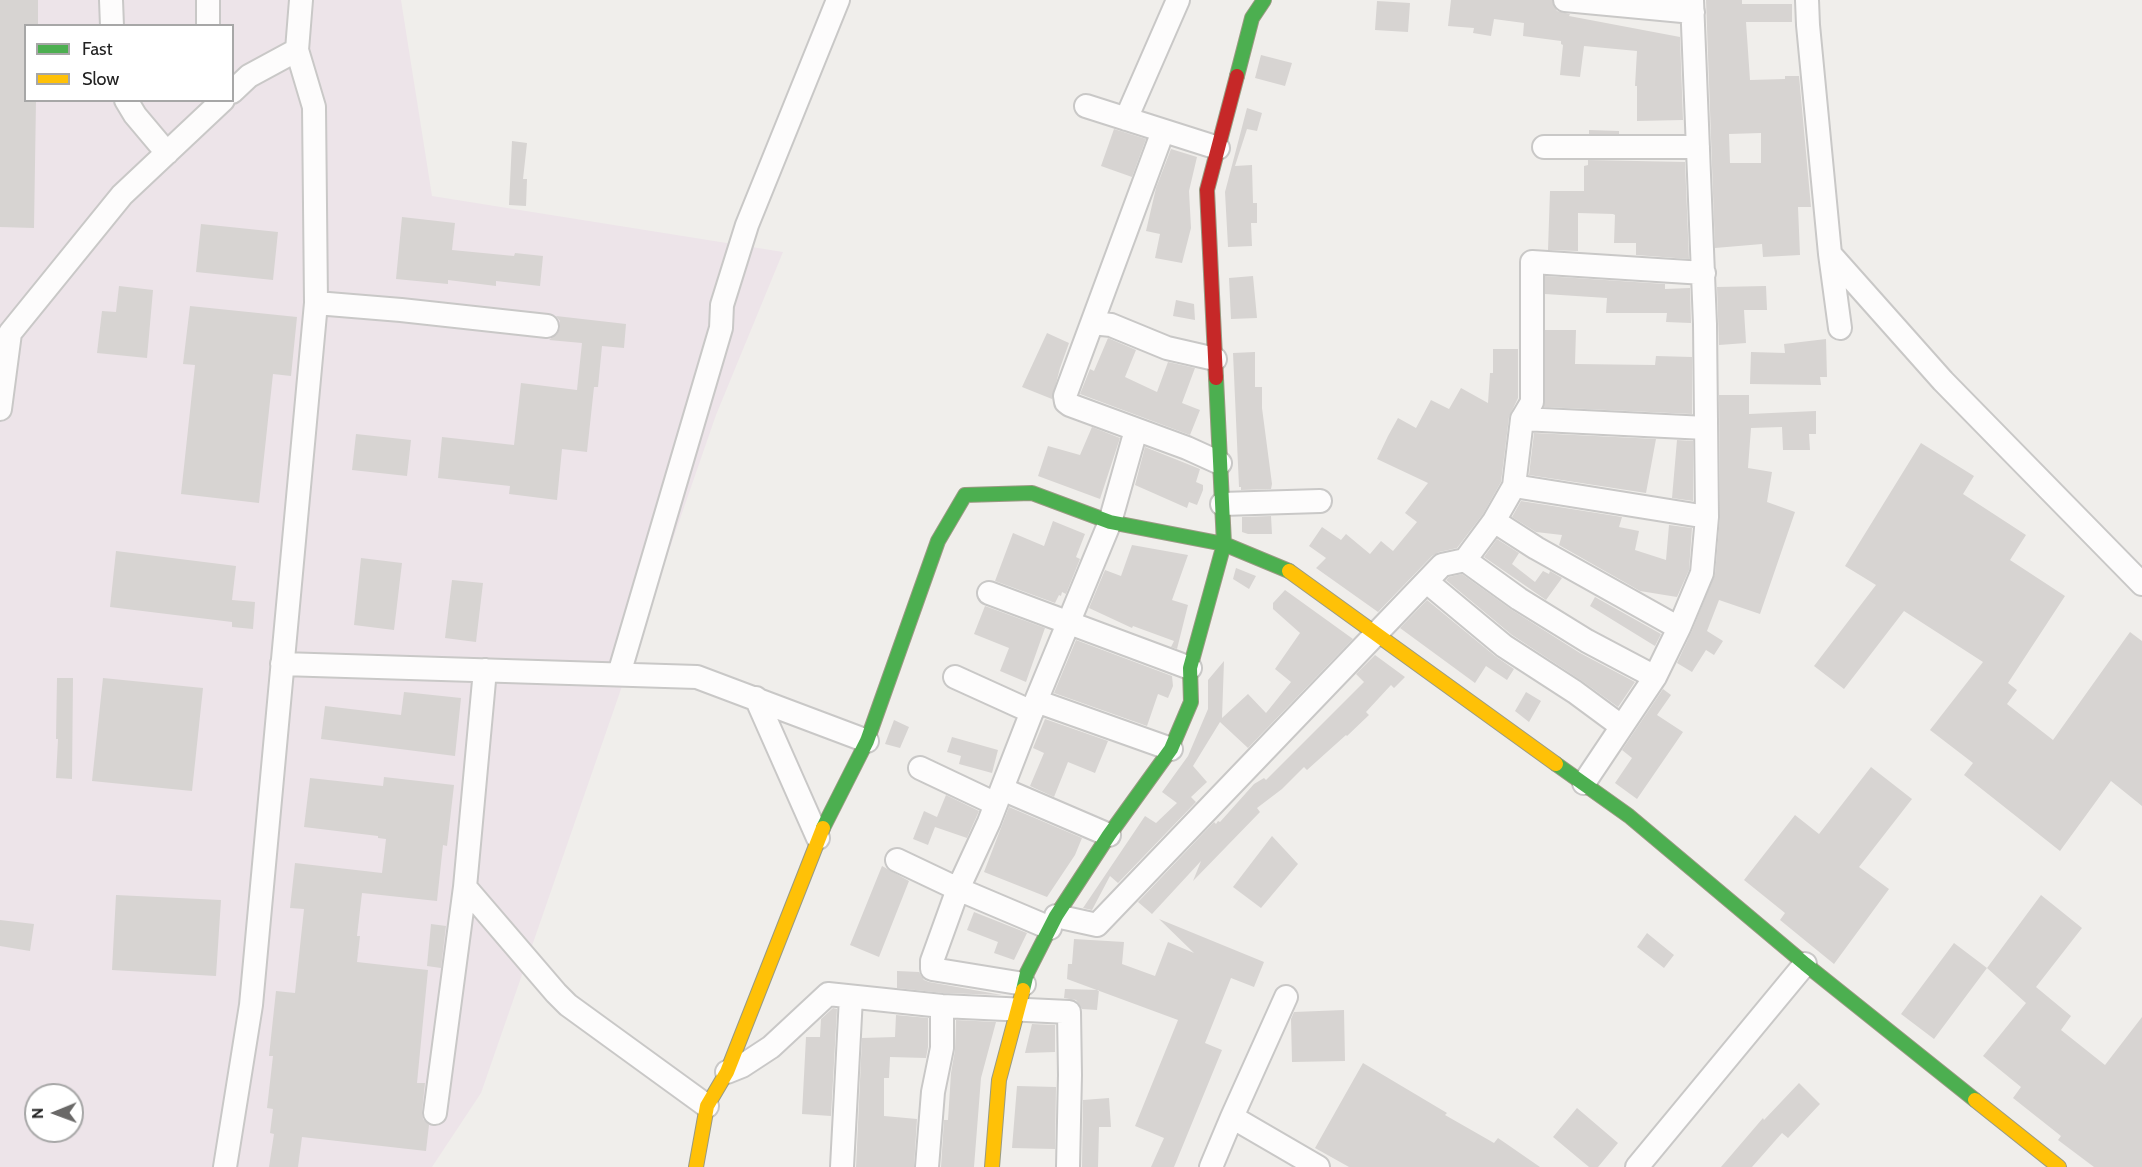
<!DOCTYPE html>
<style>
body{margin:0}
#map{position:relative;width:2142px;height:1167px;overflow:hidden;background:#f0eeeb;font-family:Cabin,sans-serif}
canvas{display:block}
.legend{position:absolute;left:24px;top:24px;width:210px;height:78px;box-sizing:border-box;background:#fff;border:2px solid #a7a7a7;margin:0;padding:8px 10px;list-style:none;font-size:18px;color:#222}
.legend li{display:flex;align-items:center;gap:12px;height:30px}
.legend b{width:30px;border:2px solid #a7a7a7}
.north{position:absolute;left:24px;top:1083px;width:60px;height:60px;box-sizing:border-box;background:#fff;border:2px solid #a7a7a7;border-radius:50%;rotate:269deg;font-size:16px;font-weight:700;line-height:24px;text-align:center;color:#222}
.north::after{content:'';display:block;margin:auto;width:21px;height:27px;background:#6a6968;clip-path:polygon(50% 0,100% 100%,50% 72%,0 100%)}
</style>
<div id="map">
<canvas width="2142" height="1167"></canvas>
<ul class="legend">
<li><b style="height:8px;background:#4caf50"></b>Fast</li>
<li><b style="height:8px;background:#ffc107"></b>Slow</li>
</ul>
<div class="north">N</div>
</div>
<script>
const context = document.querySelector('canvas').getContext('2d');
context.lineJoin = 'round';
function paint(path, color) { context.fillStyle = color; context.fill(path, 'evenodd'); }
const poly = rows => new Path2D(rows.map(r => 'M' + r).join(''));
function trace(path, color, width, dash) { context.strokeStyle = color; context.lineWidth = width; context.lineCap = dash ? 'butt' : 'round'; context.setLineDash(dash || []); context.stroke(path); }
paint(poly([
 [0,0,401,0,432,196,783,252,716,415,481,1093,432,1167,0,1167],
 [26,26,232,26,232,100,26,100],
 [36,1095,72,1095,72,1131,36,1131]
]), '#ede4e9');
paint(poly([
 [0,0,38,0,38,26,26,26,26,100,36,100,34,228,0,227],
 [1451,0,1552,0,1557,11,1570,14,1569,16,1680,37,1683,120,1637,121,1637,86,1635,86,1637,51,1584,46,1580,77,1560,75,1563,45,1561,44,1561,41,1523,36,1524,23,1494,19,1491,36,1473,33,1474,28,1448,26],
 [1706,0,1742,0,1742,4,1792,4,1792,22,1746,22,1750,80,1785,79,1785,76,1799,76,1811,207,1798,207,1800,255,1763,257,1762,244,1715,248],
 [1761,133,1761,163,1730,163,1729,134],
 [1377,1,1410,3,1408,32,1375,30],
 [1261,55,1292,63,1285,86,1255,78],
 [1247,108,1262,113,1257,131,1247,129,1235,166,1252,165,1253,203,1257,203,1257,223,1251,223,1252,246,1228,247,1225,192],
 [1114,129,1146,139,1132,177,1101,166],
 [1589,130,1619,131,1619,134,1589,134],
 [512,141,527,143,523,179,527,179,526,206,509,205],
 [1171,149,1197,157,1189,191,1191,228,1182,263,1155,258,1160,234,1146,231,1156,188],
 [1588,160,1685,162,1689,259,1636,255,1636,243,1614,243,1615,215,1613,214,1578,213,1578,251,1548,250,1550,191,1584,191,1584,166,1588,165],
 [402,217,455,223,452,250,514,256,515,253,543,256,540,286,496,281,496,286,448,280,448,284,396,279],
 [201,224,278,232,273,280,196,272],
 [1253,276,1257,318,1231,319,1229,278],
 [1545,276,1665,284,1665,289,1690,288,1691,323,1666,322,1667,313,1606,313,1607,298,1545,294],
 [119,286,153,290,147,358,97,353,102,311,116,312],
 [1766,286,1767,310,1744,310,1746,343,1719,345,1717,287],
 [1176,300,1194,304,1195,320,1173,316],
 [190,306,297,317,291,376,273,374,259,503,181,494,195,365,183,364],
 [556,316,626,324,624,348,602,346,598,387,594,387,587,452,562,449,557,500,509,494,510,486,438,478,442,437,514,445,521,383,577,390,582,343,549,340,557,334,560,328,560,321],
 [1545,330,1576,330,1575,364,1655,365,1656,356,1692,357,1692,414,1544,407],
 [1047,333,1069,343,1060,368,1052,399,1022,387],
 [1108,338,1136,350,1125,377,1157,392,1168,362,1195,368,1182,403,1200,410,1190,435,1080,394,1090,369,1094,371],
 [1826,339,1827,377,1820,377,1821,385,1750,384,1751,352,1785,353,1784,344],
 [1493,349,1518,349,1518,398,1509,417,1501,482,1483,514,1457,548,1439,552,1432,556,1378,612,1316,568,1326,558,1309,546,1322,527,1341,540,1346,534,1370,554,1381,541,1393,551,1417,522,1405,513,1428,483,1377,459,1388,436,1398,418,1416,428,1431,400,1449,409,1461,388,1488,403,1490,373,1493,373],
 [1255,352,1255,387,1262,387,1262,408,1272,484,1271,489,1241,490,1241,487,1239,487,1233,353],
 [1719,395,1749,395,1749,414,1816,411,1816,434,1809,434,1810,450,1783,450,1782,427,1751,428,1748,468,1772,472,1767,502,1795,512,1760,614,1719,600,1707,631,1723,641,1714,655,1706,650,1692,672,1677,663,1691,633,1715,574,1720,517],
 [1092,427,1120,438,1100,499,1038,476,1048,446,1080,455],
 [1534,433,1656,439,1646,493,1529,475],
 [356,434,411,440,407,476,352,470],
 [1677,440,1693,441,1693,501,1672,498],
 [1921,443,1974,476,1963,494,2026,535,2010,560,2065,596,2008,683,2017,690,2007,704,2053,740,2130,632,2142,641,2142,806,2111,781,2060,851,1964,775,1973,763,1930,730,1983,662,1904,611,1844,689,1814,666,1876,585,1845,566],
 [1145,447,1200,469,1196,482,1203,485,1203,490,1197,505,1189,502,1187,508,1135,485],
 [1521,501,1622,517,1619,527,1639,531,1635,550,1666,560,1669,525,1692,528,1689,570,1677,597,1640,591,1559,545,1562,535,1536,532,1512,517],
 [1271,516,1272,534,1248,534,1242,532,1242,517],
 [1053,521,1085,534,1076,557,1080,559,1066,594,1062,592,1061,596,1059,595,1055,603,995,581,1013,533,1044,546],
 [1497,539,1519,553,1512,564,1535,582,1543,571,1549,574,1550,571,1562,578,1546,600,1484,557],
 [1132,545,1188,555,1172,600,1188,605,1177,649,1171,647,1174,641,1133,626,1132,628,1089,608,1105,570,1121,576],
 [116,551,236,566,232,600,255,602,253,629,232,627,232,622,110,607],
 [361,558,402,563,394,630,354,625],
 [1236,568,1256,576,1249,589,1233,579],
 [1462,574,1512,610,1580,653,1635,682,1618,707,1582,681,1512,635,1446,580,1449,577],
 [452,580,483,583,476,642,445,638],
 [1285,590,1353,639,1248,748,1220,722,1193,766,1207,782,1191,797,1196,802,1118,883,1110,876,1092,910,1083,908,1145,816,1156,823,1177,803,1162,792,1188,756,1208,709,1208,680,1224,661,1222,718,1248,694,1266,713,1291,682,1275,669,1300,633,1273,609,1273,603],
 [1595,597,1661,634,1655,646,1590,606],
 [1427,600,1495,656,1514,669,1507,680,1486,666,1475,683,1400,628],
 [985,606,1045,628,1026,682,1000,671,1009,648,974,634],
 [1076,640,1172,676,1173,686,1168,698,1158,694,1147,726,1054,693],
 [1375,655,1405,677,1394,688,1391,685,1366,712,1369,715,1347,736,1346,735,1307,770,1304,767,1282,789,1257,808,1260,812,1193,881,1201,861,1152,914,1138,902,1214,822,1216,824,1218,821,1220,822,1254,784,1264,778,1266,780,1364,682,1356,674],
 [57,678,73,678,72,779,56,778,58,739,56,739],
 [103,678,203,688,192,791,92,781],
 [1663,689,1671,695,1657,715,1683,732,1637,799,1615,783,1632,758,1622,750],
 [404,692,461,698,455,756,321,739,325,706,401,715],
 [1526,692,1541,701,1529,722,1515,711],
 [1045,719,1108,741,1095,773,1068,762,1054,797,1030,786,1044,753,1033,748],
 [894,720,909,727,900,748,885,744],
 [952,737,998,750,992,773,959,764,961,756,947,752],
 [1871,767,1912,799,1859,867,1889,889,1834,964,1780,920,1785,913,1744,880,1795,815,1819,834],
 [384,777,454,785,447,846,443,845,437,901,362,893,357,936,360,936,357,962,428,970,417,1083,425,1083,422,1112,423,1119,429,1125,426,1151,302,1137,298,1167,269,1167,274,1134,270,1133,273,1109,267,1108,273,1056,269,1056,276,991,295,993,304,909,290,908,295,863,382,873,386,839,378,838,378,836,304,827,310,778,383,786],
 [946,795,979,811,967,838,935,827,928,845,913,839,924,811,937,817],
 [1009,807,1082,838,1075,855,1047,897,984,872],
 [1272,836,1298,864,1261,908,1233,887],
 [882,866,909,881,879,957,850,945],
 [116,895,221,900,216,976,112,970],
 [2041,895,2082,928,2036,987,2071,1016,2061,1030,2105,1065,2142,1017,2142,1167,2094,1167,2058,1140,2061,1136,2013,1098,2021,1087,1983,1056,2026,1003,1987,968],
 [974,912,1027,933,1014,960,994,953,998,942,967,930],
 [1159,919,1264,962,1254,987,1231,978,1205,1043,1222,1050,1174,1167,1151,1167,1164,1138,1135,1126,1178,1020,1067,979,1068,964,1072,964,1074,939,1124,942,1122,964,1155,976,1168,942,1194,953],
 [0,920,34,924,30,951,0,946],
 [431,924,446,926,441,968,427,966],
 [1647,933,1674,955,1664,968,1637,947],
 [1954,943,1987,968,1934,1039,1901,1014],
 [897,971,919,972,924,980,929,982,1002,995,943,993,897,988],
 [1065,989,1099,990,1097,1010,1082,1009,1076,1000,1064,998],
 [833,1008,837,1009,831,1116,802,1114,806,1037,820,1037,821,1019],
 [1344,1010,1345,1061,1292,1062,1291,1019,1294,1012],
 [896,1015,928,1018,928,1047,926,1058,890,1057,889,1078,884,1078,884,1116,917,1119,914,1167,856,1167,862,1038,895,1037],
 [956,1020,996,1022,981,1078,974,1167,941,1167,944,1120,948,1120,951,1073,955,1050],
 [1032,1024,1055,1025,1055,1052,1025,1053],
 [1363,1063,1447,1113,1445,1115,1494,1143,1498,1138,1540,1167,1349,1167,1315,1148],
 [1799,1083,1820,1104,1788,1138,1782,1133,1752,1167,1721,1167,1763,1118,1764,1120],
 [1017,1086,1056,1087,1055,1149,1012,1148],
 [1109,1098,1111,1127,1099,1127,1098,1167,1082,1167,1083,1100],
 [1577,1108,1618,1143,1598,1167,1589,1167,1553,1137]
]), '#d7d4d2');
const street = poly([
 [111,0,112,26],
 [1565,0,1693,12],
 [1807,0,1808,25,1830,254,1840,328],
 [208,26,208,0],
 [232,92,249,76,297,50],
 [126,100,135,115,167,153],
 [1086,106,1218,148],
 [1126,119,1178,0],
 [1544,147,1698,147],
 [1830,254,1943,381,2142,584],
 [316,303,401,310,547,326],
 [1092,323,1163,131],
 [1215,359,1167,348,1111,325,1092,323,1065,396,1066,402,1070,405,1187,448,1220,463],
 [0,409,10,333,122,195,223,100],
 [1522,419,1706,428],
 [1514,486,1707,517],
 [1222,504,1320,501],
 [1494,521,1536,548,1679,628],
 [1465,560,1519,599,1587,641,1655,677],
 [1427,582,1504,646,1575,692,1621,726],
 [989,593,1190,668],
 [282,664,697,677,867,741],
 [619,674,721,328,722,305,747,225,838,0],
 [955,677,1032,712],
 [756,698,818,838],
 [1036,701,1171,749],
 [920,768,996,804],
 [1584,783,1655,677,1679,628,1702,573,1707,517,1705,324,1692,0],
 [1002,789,1109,835],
 [897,860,958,889,1050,928],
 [465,887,556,993,568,1005,707,1106],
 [1056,916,1097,925,1442,565,1465,560,1494,521,1514,486,1522,419,1532,402,1532,262,1704,273],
 [1024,984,932,969,932,961,958,889,989,822,1036,701,1110,522,1136,430],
 [727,1072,742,1066,771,1047,828,994,942,1006,1069,1012,1070,1075,1068,1167],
 [435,1113,465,887,485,670],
 [1232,1117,1318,1167],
 [225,1167,251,1005,316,303,314,107,297,50,301,0],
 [842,1167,851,997],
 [927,1167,933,1092,942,1048,942,1006],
 [1211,1167,1232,1117,1286,997],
 [1637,1167,1805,964]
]);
const fast = poly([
 [1237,76,1252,18,1264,0],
 [1556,764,1629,816,1805,964,1975,1100],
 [823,828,867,741,938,541,965,495,1032,493,1110,522,1224,544,1289,571],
 [1023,990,1027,973,1056,916,1109,835,1171,749,1191,702,1190,668,1224,544,1216,378]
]);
const slow = poly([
 [1289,571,1556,764],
 [1975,1100,2059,1167],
 [696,1167,707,1106,727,1072,823,828],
 [992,1167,999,1080,1023,990]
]);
const jam = poly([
 [1216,378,1207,190,1237,76]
]);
trace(street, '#c9c8c7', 26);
trace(fast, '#999a82', 16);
trace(slow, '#999a82', 16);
trace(jam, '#999a82', 16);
trace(street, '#fdfcfc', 22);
trace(fast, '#4caf50', 14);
trace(slow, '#ffc107', 14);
trace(jam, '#c62828', 14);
</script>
